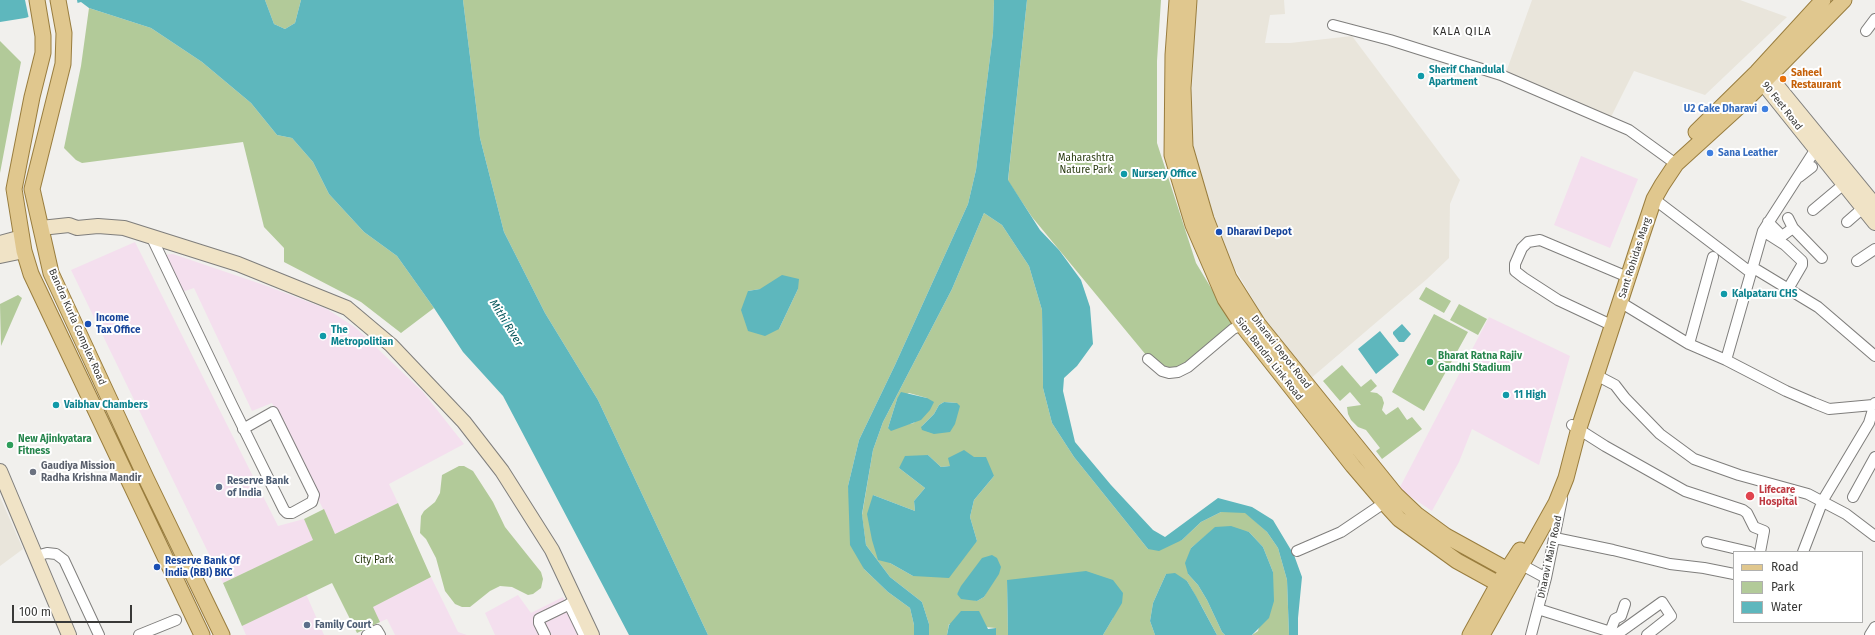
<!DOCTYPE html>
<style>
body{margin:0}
#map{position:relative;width:1875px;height:635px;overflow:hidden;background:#f1f0ed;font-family:"Fira Sans",sans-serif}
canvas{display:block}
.legend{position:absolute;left:1733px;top:551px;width:130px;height:72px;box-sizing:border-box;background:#fff;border:1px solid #b0b0af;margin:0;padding:5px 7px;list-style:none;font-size:12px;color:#393937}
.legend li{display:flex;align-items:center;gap:8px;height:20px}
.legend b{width:20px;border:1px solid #b0b0af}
.scale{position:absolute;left:12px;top:605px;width:120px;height:18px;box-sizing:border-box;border:2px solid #393937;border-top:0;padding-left:5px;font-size:12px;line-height:14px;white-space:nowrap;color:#393937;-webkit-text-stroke:3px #fff;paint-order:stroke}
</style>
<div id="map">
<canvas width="1875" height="635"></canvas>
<ul class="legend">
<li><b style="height:5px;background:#e0c78e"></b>Road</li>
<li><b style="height:11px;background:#b2ca99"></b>Park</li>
<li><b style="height:11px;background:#5eb7bd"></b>Water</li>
</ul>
<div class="scale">100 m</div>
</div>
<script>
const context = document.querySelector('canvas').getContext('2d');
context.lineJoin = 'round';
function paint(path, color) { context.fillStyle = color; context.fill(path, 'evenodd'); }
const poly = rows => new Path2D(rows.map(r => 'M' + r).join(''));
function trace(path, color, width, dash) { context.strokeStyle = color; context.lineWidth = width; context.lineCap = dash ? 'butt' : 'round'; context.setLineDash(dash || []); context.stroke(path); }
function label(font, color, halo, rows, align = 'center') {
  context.font = font + ' "Fira Sans",sans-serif'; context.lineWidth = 4; context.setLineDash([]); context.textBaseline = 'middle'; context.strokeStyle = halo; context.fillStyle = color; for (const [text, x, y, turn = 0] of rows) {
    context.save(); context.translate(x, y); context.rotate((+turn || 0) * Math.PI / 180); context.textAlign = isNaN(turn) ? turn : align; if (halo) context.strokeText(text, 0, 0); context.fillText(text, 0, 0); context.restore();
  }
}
paint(poly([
 [1581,156,1638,179,1610,248,1554,225],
 [135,242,278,526,304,519,314,540,223,583,71,270],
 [173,254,267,286,327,309,356,328,423,392,464,444,389,484,398,503,335,534,272,403,252,411,194,288,182,292,164,255],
 [1489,317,1570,356,1539,465,1472,429,1459,462,1432,511,1399,489],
 [431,577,458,632,467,635,395,635,387,619,380,622,372,607],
 [306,594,324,635,246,635,242,626],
 [518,595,531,613,563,597,581,635,495,635,485,613]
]), '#f4dfee');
paint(poly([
 [1195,0,1284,0,1285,14,1270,15,1265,43,1290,43,1352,36,1460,180,1450,204,1449,258,1427,279,1310,379,1269,327,1228,257,1207,210,1190,143],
 [1532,0,1740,0,1787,17,1705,95,1634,71,1610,119,1504,78],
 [0,497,23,549,0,566]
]), '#e9e5db');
paint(poly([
 [265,0,301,0,295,23,285,29,274,24],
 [463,0,994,0,993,33,976,170,968,204,895,365,859,440,848,486,864,569,888,592,910,608,914,625,914,635,708,635,598,400,545,313,504,232,480,138],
 [760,289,798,289,779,329,748,291],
 [1027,0,1161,0,1157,61,1157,143,1196,263,1234,326,1178,370,1158,364,1146,355,1032,217,1008,181],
 [89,8,151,28,202,62,251,103,277,135,292,138,313,162,329,194,364,232,397,256,434,308,401,333,361,302,284,262,284,248,264,227,243,142,82,163,76,160,64,148,81,66],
 [0,41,21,62,0,173],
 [984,213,1002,225,1029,266,1042,310,1043,388,1052,423,1074,457,1148,549,1182,540,1201,522,1221,512,1245,512,1267,532,1278,548,1287,580,1289,635,1252,635,1258,631,1273,572,1263,547,1249,532,1215,528,1191,548,1188,574,1198,585,1207,600,1222,632,1225,635,1217,635,1202,607,1187,581,1166,574,1153,603,1150,621,1155,635,1103,635,1113,618,1007,580,1008,635,996,635,996,628,949,624,947,635,929,635,929,624,922,602,890,577,866,545,862,515,873,450,883,422,952,289],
 [909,393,927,398,914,423,888,428,897,399],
 [944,402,957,403,921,427,934,414,939,405],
 [928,455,941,467,950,466,994,476,974,500,970,517,977,541,913,576,890,563,873,495,915,511,914,501,925,488,899,468],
 [971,575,990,585,984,597,977,601,957,594],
 [1426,287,1451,301,1444,313,1419,299],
 [18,295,22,298,1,346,0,304],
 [1459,304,1487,319,1478,335,1450,320],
 [1434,314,1468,332,1424,411,1392,392],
 [1342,365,1361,387,1371,379,1377,386,1370,392,1377,393,1382,397,1384,403,1382,410,1386,415,1398,407,1407,420,1412,417,1422,429,1382,459,1376,451,1380,448,1366,430,1358,427,1351,420,1348,414,1347,407,1361,405,1350,392,1340,401,1323,381],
 [459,466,464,466,473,471,493,502,505,527,541,572,543,579,541,588,533,594,528,595,512,587,500,586,490,591,470,607,462,607,455,604,445,591,436,558,426,539,420,533,421,516,424,511,435,502,440,493,442,475],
 [398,503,431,577,373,607,380,622,357,633,332,583,242,626,223,583,313,540,304,519,324,509,335,534]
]), '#b2ca99');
paint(poly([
 [0,0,265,0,274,24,285,29,295,23,301,0,463,0,480,138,504,232,545,313,598,400,708,635,629,635,503,396,463,352,434,308,397,256,364,232,329,194,313,162,292,138,277,135,251,103,202,62,151,28,89,8,81,2,25,18,0,22],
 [994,0,1027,0,1008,180,1040,230,1059,250,1081,280,1090,307,1093,344,1077,366,1064,378,1063,391,1075,442,1111,485,1153,530,1165,537,1218,498,1252,507,1273,520,1294,555,1302,577,1298,618,1298,635,1289,635,1287,580,1278,548,1267,532,1245,513,1221,512,1201,522,1182,540,1159,551,1148,549,1074,457,1052,423,1043,388,1042,310,1029,266,1002,225,984,213,952,289,883,422,873,450,862,514,866,545,890,577,922,602,929,624,929,635,914,635,914,625,910,608,888,592,864,569,850,545,848,486,859,440,895,365,968,204,976,170,993,33],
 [782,275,799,279,798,289,779,329,765,336,748,331,741,310,748,291,760,289],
 [1402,324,1411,334,1404,342,1399,342,1393,334,1393,332],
 [1380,331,1399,355,1376,374,1358,349],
 [901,392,927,398,934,402,930,410,921,420,891,431,888,428,897,399],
 [944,402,957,403,960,406,955,424,950,432,934,434,922,430,921,427,934,414,939,405],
 [964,450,974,457,986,457,994,476,974,500,970,517,977,541,949,578,913,576,890,563,878,560,872,540,867,514,873,495,915,511,914,501,925,488,899,468,905,456,928,455,941,467,950,466,948,458],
 [1231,526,1249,532,1263,547,1273,572,1274,601,1269,618,1252,635,1225,635,1222,632,1207,600,1198,585,1188,574,1185,563,1191,548,1215,527],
 [992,555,997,558,1001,567,999,574,984,597,977,601,961,599,957,594,961,586,982,558],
 [1086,571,1113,580,1123,593,1122,603,1103,635,1008,635,1007,580],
 [1175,573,1187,581,1196,596,1217,635,1155,635,1150,621,1153,603,1166,574],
 [961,611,979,611,988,629,996,628,996,635,947,635,949,625]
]), '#5eb7bd');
paint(poly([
 [25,0,77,0,78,5,29,19]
]), '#f1f0ed');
const street = poly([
 [1333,25,1390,40,1501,75,1629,130,1676,164],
 [1866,31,1875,19],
 [1799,177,1812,167],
 [1654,199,1750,272],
 [1813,210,1844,184],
 [1788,218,1793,228,1822,258],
 [1768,222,1782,236,1793,228],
 [1847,222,1863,208],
 [1763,231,1785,245,1802,261,1802,265,1788,289],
 [151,236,232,405,284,510,287,513,292,513,312,502,314,495,273,412,243,429],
 [1857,261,1875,249],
 [1752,267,1818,307,1875,356],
 [1620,302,1689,344,1726,360,1786,391,1814,403,1829,409,1873,405],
 [1607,323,1558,300,1524,278,1515,271,1515,264,1522,248,1528,242,1540,240,1623,275],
 [1689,344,1713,257],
 [1148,359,1162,371,1169,373,1178,372,1188,367,1233,329,1242,325],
 [1726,360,1763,231,1819,144],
 [1596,375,1615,385,1625,398,1660,434,1694,459,1739,475,1808,494,1846,514,1875,536],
 [1572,425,1605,446,1685,491,1743,510,1747,513,1754,527,1764,531,1760,552],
 [1853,497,1875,457],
 [1555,538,1613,550,1670,564,1704,568,1734,574],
 [1707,542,1750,552],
 [1297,551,1341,532,1384,503],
 [1803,552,1823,500,1869,423,1875,403],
 [36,556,47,553,56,554,64,560,99,635],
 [1522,565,1546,578],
 [569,604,584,635],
 [1538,609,1617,634],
 [1610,632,1615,619,1621,616,1625,604],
 [139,635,176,620],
 [367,635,377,630,380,635],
 [545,635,539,623,539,619,576,601],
 [1531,635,1546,578,1562,499],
 [1616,635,1662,602,1671,616,1647,635],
 [1870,635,1875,627]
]);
const secondary = poly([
 [1758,74,1762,82,1875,223],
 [1770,77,1875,205],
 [41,228,69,225,77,228,98,226,124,228,238,264,347,308,391,345,428,384,464,422,502,471,552,550,592,635],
 [0,243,22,237],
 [0,256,24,251],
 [0,471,69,635]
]);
const primary = poly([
 [37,0,43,36,43,53,32,97,14,189,24,251,31,274,202,635],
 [58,0,64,33,63,64,32,189,51,273,146,478,222,635],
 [1177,0,1173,55,1172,155,1193,225,1225,299,1242,325,1353,466,1388,507,1399,519,1457,561,1506,588],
 [1189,0,1183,88,1185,147,1206,219,1229,278,1258,324,1396,495,1416,514,1446,536,1515,574],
 [1696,132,1757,72,1823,0],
 [1470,635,1498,584,1520,550],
 [1482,635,1556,503,1566,478,1579,428,1638,247,1654,199,1662,185,1676,164,1743,103,1844,0]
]);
trace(street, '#7f7e7c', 12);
trace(secondary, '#7f7e7c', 16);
trace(primary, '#997d3e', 17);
trace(street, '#fff', 10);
trace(secondary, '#f0e3c6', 14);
trace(primary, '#e0c78e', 15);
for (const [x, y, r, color] of [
 [1421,76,4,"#0f9aa8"],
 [1783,79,4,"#e8710a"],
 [1765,109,4,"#3f7fe0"],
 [1710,153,4,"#3f7fe0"],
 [1124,174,4,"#0f9aa8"],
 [1219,232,4,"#1a4fb4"],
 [1724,294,4,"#0f9aa8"],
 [88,324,4,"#1a4fb4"],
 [323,336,4,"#0f9aa8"],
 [1430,362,4,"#2e9e5b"],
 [1506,395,4,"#0f9aa8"],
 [56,405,4,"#0f9aa8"],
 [10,445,4,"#2e9e5b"],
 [33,472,4,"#6b7280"],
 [219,487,4,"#5c6f8a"],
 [1750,496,5,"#e0444e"],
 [157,567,4,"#1a4fb4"],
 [307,625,4,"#5c6f8a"]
]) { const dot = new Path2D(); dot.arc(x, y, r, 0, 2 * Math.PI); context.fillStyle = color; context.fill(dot); trace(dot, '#fff', 1.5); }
label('bold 10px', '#0d838f', '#fff', [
 ["Sherif Chandulal",1429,70],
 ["Apartment",1429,82],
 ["Nursery Office",1132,174],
 ["Kalpataru CHS",1732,294],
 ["The",331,330],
 ["Metropolitian",331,342],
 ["11 High",1514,395],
 ["Vaibhav Chambers",64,405]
], 'left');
label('bold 10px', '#c56008', '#fff', [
 ["Saheel",1791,73],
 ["Restaurant",1791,85]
], 'left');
label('10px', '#393937', '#fff', [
 ["90 Feet Road",1782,106,52],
 ["Sant Rohidas Marg",1635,258,-72],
 ["Bandra Kurla Complex Road",77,327,66],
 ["Dharavi Depot Road",1281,352,52],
 ["Sion Bandra Link Road",1269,359,52],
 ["Dharavi Main Road",1550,557,-78]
]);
label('bold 10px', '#366cbe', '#fff', [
 ["U2 Cake Dharavi",1757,109],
 ["Sana Leather",1718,153,"left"]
], 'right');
label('10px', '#27390e', '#fff', [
 ["Maharashtra",1086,158],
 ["Nature Park",1086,170],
 ["City Park",374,560]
]);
label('bold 10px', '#164399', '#fff', [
 ["Dharavi Depot",1227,232],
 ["Income",96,318],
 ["Tax Office",96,330],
 ["Reserve Bank Of",165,561],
 ["India (RBI) BKC",165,573]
], 'left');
label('bold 10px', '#27864d', '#fff', [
 ["Bharat Ratna Rajiv",1438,356],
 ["Gandhi Stadium",1438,368],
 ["New Ajinkyatara",18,439],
 ["Fitness",18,451]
], 'left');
label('bold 10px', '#5b616d', '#fff', [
 ["Gaudiya Mission",41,466],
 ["Radha Krishna Mandir",41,478]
], 'left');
label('bold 10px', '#4e5e75', '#fff', [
 ["Reserve Bank",227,481],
 ["of India",227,493],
 ["Family Court",315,625]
], 'left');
label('bold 10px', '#be3a42', '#fff', [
 ["Lifecare",1759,490],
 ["Hospital",1759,502]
], 'left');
context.letterSpacing = '1px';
label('11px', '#2f2e2b', '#fff', [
 ["KALA QILA",1462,32]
]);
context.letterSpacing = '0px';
label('italic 11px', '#005459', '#fff', [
 ["Mithi River",506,323,58]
]);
</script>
